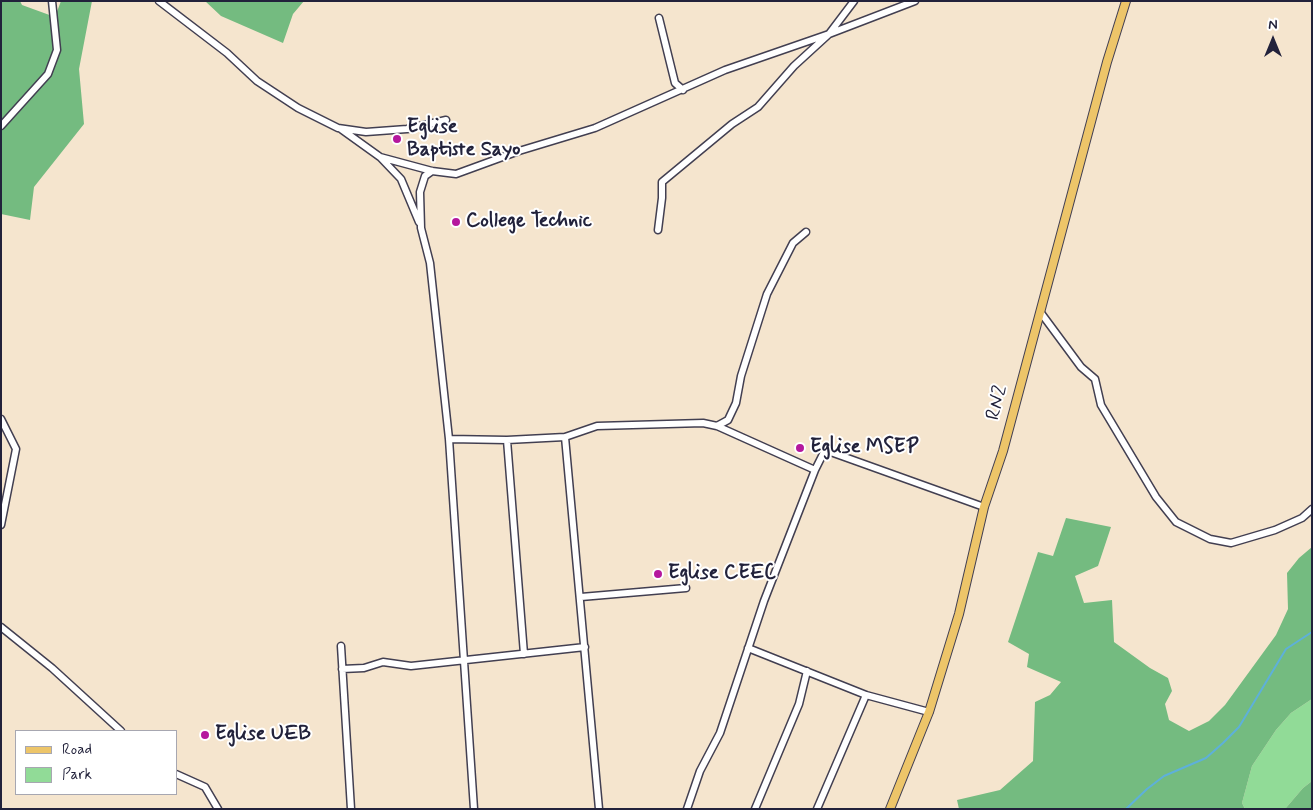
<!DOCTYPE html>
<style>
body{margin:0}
#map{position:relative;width:1313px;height:810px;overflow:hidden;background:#f5e5ce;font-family:Mynerve,sans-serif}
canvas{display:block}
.frame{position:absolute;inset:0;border:2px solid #22223b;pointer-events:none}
.legend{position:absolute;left:15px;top:730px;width:162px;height:65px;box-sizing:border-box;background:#fff;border:1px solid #a7a7b1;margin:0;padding:6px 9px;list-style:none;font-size:15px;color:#22223b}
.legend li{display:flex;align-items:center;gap:10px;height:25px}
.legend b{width:25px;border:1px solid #a7a7b1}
.north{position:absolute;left:1248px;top:15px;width:50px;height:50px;-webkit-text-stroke:4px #fff;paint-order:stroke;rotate:0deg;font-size:14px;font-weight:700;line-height:20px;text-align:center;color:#22223b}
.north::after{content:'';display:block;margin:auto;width:18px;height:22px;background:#22223b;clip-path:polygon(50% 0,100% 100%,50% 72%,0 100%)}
</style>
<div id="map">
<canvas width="1313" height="810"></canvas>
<div class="frame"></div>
<ul class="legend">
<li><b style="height:6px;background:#edc569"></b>Road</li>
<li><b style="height:14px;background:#91db97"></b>Park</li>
</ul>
<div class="north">N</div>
</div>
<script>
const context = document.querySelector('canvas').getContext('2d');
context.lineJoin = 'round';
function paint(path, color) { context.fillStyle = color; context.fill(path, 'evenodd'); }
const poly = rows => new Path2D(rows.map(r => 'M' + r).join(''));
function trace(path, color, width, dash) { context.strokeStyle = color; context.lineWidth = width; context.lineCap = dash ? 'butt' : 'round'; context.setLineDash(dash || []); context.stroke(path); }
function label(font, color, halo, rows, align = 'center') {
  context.font = font + ' Mynerve,sans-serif'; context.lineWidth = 4; context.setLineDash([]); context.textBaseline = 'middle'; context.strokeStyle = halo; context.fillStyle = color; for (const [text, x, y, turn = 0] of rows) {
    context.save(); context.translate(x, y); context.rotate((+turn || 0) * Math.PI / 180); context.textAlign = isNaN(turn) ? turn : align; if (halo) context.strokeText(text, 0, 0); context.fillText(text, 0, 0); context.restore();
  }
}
paint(poly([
 [1312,699,1312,781,1303,788,1285,809,1245,809,1242,803,1252,766,1276,730,1291,713]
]), '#91db97');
paint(poly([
 [1,1,20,1,22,5,55,17,61,1,92,1,79,69,84,124,34,187,30,220,1,214],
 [205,1,304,1,293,14,283,43,221,16],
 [1066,518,1111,527,1098,566,1075,576,1084,603,1112,600,1114,642,1150,668,1168,678,1172,691,1165,704,1169,720,1189,731,1209,721,1225,705,1276,635,1288,609,1287,573,1299,558,1312,547,1312,699,1291,713,1276,730,1252,766,1242,803,1245,809,959,809,957,800,1000,790,1033,761,1035,702,1050,695,1061,682,1027,667,1029,654,1008,642,1038,552,1053,556],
 [1312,781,1312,809,1285,809,1303,788]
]), '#74bb80');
trace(poly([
 [1126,809,1147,789,1164,776,1206,758,1223,743,1239,727,1286,649,1312,632]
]), '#5eb0da', 2);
const minor = poly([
 [159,1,227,53,257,81,298,108,338,128,366,132,407,129,446,120],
 [659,18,675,83,683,90],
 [1,126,48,74,57,50,52,1],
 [341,129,380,157,401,179,419,222],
 [380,157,432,171,456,174,519,151,595,128,725,70,829,34,915,1],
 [432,171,425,176,420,192,421,228,430,263,449,439,474,809],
 [658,230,662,198,662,182,732,124,758,107,794,66,829,34,854,1],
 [1041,313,1081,367,1095,379,1101,405,1156,497,1176,522,1210,539,1231,543,1275,530,1302,518,1312,509],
 [1,419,16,449,1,525],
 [717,426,728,420,736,403,741,376,767,294,793,243,806,232],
 [565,437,599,809],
 [449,439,507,440,565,437,597,426,703,423,717,426,815,470],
 [507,440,524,654],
 [581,597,686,588],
 [1,627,52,668,121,731],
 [341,646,351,809],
 [748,648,866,695,929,712],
 [342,669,364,668,383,662,411,666,585,647],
 [176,774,205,787,218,809],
 [687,809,700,771,720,733,764,601,815,470,825,450,984,507],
 [755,809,799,704,807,671],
 [817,809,866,695]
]);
const major = poly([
 [890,809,929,712,959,614,984,507,1003,451,1107,62,1126,1]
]);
trace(minor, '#423f51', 9);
trace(major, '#423f51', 10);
trace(minor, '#fff', 6);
trace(major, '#edc569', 8);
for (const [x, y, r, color] of [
 [397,139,5,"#b5179e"],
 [456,222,5,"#b5179e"],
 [800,448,5,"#b5179e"],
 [658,574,5,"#b5179e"],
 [205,735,5,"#b5179e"]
]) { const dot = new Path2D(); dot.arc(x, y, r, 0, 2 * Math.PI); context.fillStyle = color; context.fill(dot); trace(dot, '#fff', 2); }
label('bold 20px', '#22223b', '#fff', [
 ["Eglise",407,128],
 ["Baptiste Sayo",407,151],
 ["College Technic",466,222],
 ["Eglise MSEP",810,448],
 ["Eglise CEEC",668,574],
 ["Eglise UEB",215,735]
], 'left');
label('20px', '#22223b', '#fff', [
 ["RN2",998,403,-76]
]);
</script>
